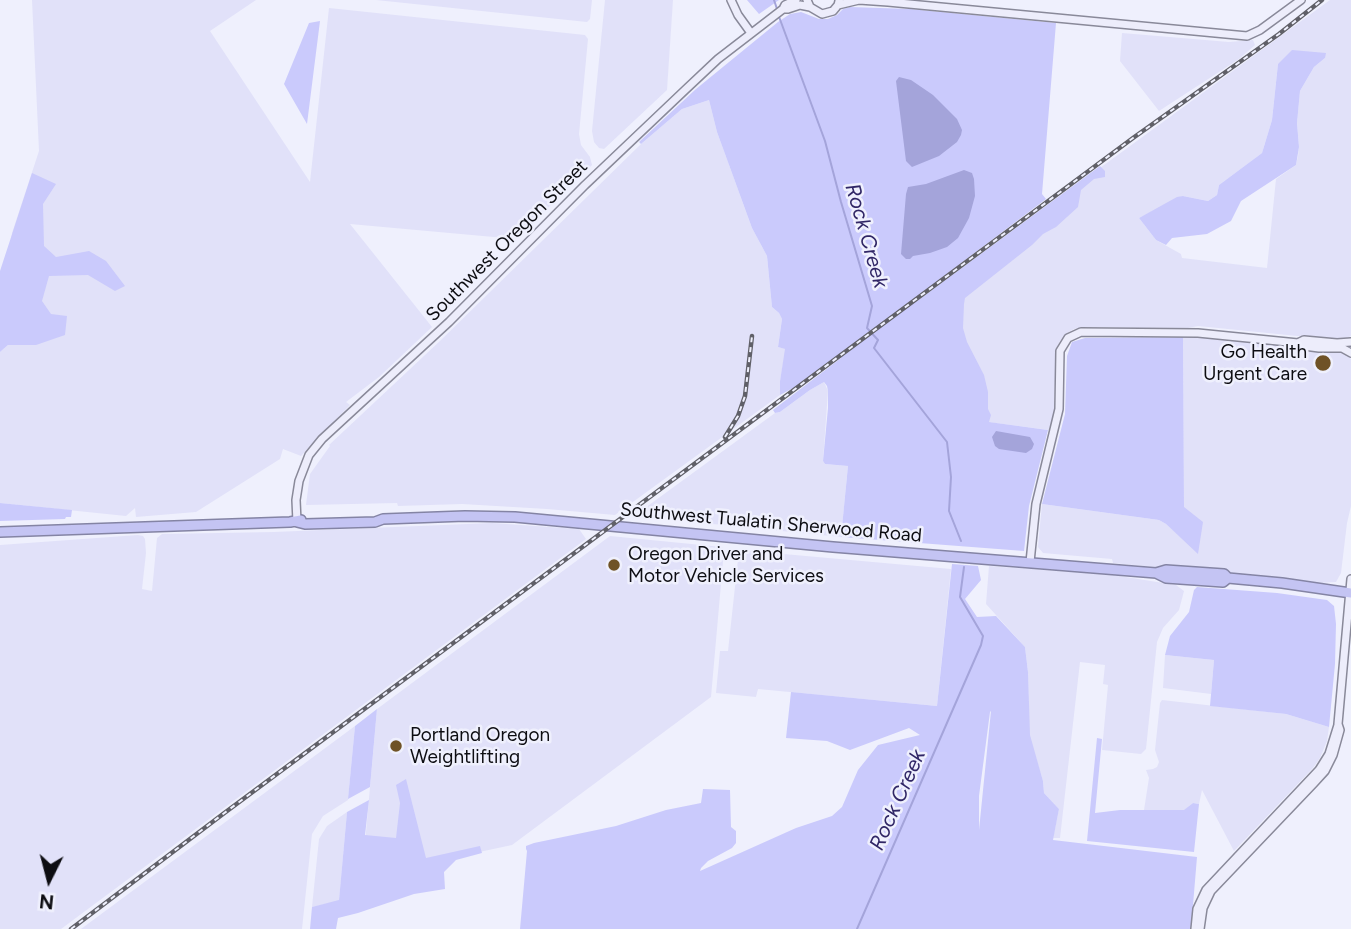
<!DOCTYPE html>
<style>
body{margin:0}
#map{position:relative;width:1351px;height:929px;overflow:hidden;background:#eff0fd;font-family:Figtree,sans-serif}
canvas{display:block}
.north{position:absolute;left:14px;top:845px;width:70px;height:70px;-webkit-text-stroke:5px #eff0fd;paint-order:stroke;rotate:186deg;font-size:19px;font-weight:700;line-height:28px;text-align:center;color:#0d0d12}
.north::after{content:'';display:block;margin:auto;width:24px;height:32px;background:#0d0d12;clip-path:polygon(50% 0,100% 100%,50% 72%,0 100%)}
</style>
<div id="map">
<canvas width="1351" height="929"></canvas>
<div class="north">N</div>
</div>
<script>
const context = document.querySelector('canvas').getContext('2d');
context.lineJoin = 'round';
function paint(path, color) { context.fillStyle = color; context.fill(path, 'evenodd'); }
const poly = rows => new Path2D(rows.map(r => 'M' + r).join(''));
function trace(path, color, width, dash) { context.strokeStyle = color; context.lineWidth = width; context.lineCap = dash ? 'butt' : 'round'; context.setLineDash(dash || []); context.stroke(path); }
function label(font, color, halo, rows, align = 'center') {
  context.font = font + ' Figtree,sans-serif'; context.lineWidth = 5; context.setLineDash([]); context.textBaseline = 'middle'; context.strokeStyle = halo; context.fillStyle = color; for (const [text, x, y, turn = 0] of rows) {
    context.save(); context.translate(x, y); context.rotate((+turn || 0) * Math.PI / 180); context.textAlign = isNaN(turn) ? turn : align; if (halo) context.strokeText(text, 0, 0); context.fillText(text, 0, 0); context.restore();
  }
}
paint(poly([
 [32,0,256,0,210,31,310,182,329,8,585,35,588,39,579,134,581,145,590,157,592,165,516,239,350,224,432,327,379,377,346,402,350,405,301,456,283,449,280,459,196,512,136,517,135,508,126,516,0,503,0,352,8,345,36,345,0,328,12,233,39,151],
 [376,0,592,0,590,19,587,22],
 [605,0,673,0,667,90,604,149,599,148,594,142,592,131],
 [1330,0,1351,0,1351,336,1344,339,1327,339,1198,326,1183,329,1085,327,1074,329,1067,333,1060,341,1056,349,1054,413,1049,430,980,421,960,331,952,276],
 [1325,58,1314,67,1300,91,1297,123,1299,147,1298,156,1296,165,1276,179,1267,268,1182,258,1181,254,1156,240,1139,218,1183,196,1208,201,1217,195,1219,185,1262,153,1272,120,1278,64],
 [1122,33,1229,42,1253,40,1255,45,1239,59,1159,111,1120,61],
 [709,100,717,132,752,228,767,256,772,307,779,313,782,319,778,347,786,349,780,381,780,395,615,515,547,509,462,504,398,506,397,503,306,505,310,474,330,446,329,445,441,340,641,144,682,109],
 [1183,337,1208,338,1336,351,1345,353,1351,359,1351,506,1347,523,1341,573,1336,582,1318,583,1113,563,1112,559,1043,553,1038,547,1042,504,1159,520,1166,524,1184,540],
 [824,382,828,391,823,461,825,464,848,466,841,537,634,516,775,413,780,412,810,390],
 [492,523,579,529,586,539,61,929,0,929,0,545,138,535,143,536,145,539,146,553,142,589,152,591,157,538,162,534,274,532],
 [610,536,722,547,724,550,711,697,512,845,362,877,377,709],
 [739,550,951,569,937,706,758,689,756,697,716,693,720,651,728,651],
 [989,566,1113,575,1176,585,1184,591,1179,610,1163,628,1157,642,1146,749,1141,754,1102,750,1108,685,1103,684,1105,665,1080,662,1060,838,1053,838,1059,809,1044,793,1043,781,1029,735,1028,672,1025,647,986,604],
 [1165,655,1214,660,1211,694,1163,688],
 [1162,700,1286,714,1329,727,1327,741,1320,758,1313,768,1234,851,1202,790,1199,804,1193,803,1185,810,1144,810,1149,778,1146,770,1153,769,1157,767,1159,762,1155,750,1160,703],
 [355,726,348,800,323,816,312,834,302,929,81,929],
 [347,812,339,901,312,907,319,839,327,826]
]), '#e1e1f9');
paint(poly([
 [747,0,779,0,759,14],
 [850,7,910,9,1056,23,1042,194,1046,199,915,298,917,301,1100,166,1105,171,1105,177,1094,179,1081,190,1078,207,1056,227,1043,234,1032,245,965,298,964,304,963,328,967,342,984,375,988,392,988,409,991,415,989,422,1048,430,1029,506,1024,551,841,537,848,466,825,464,823,461,828,408,828,391,827,386,824,382,810,390,780,412,775,413,773,410,841,358,837,356,795,387,780,395,780,381,785,349,778,347,782,319,779,313,772,307,767,256,752,228,717,132,709,100,682,109,641,144,639,142,696,89,778,22,790,14,801,12,819,19,828,19,837,15,843,9],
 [320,21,307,124,284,84,309,23],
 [1292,50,1326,53,1325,58,1314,67,1300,91,1297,123,1299,147,1296,165,1241,201,1231,221,1207,234,1172,238,1166,245,1156,240,1139,218,1177,197,1183,196,1208,201,1217,195,1219,185,1262,153,1272,120,1278,64],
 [32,173,56,184,43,204,44,246,56,257,89,251,106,261,125,286,115,291,88,275,49,276,42,301,51,314,67,316,65,335,36,345,8,345,0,352,0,271],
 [1183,337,1184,507,1203,522,1198,554,1166,524,1159,520,1042,504,1065,414,1067,356,1072,342,1085,338],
 [0,503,72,510,71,517,66,517,65,519,0,521],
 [952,564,978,566,981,580,965,599,977,617,996,616,1025,647,1028,672,1030,735,1043,781,1044,793,1059,809,1053,840,1197,857,1191,929,520,929,527,851,526,849,526,846,534,843,616,826,666,810,701,803,703,789,730,790,731,827,736,831,736,843,732,848,708,861,701,868,700,871,796,828,832,816,842,807,858,770,878,745,920,735,909,728,850,750,827,741,786,738,791,692,937,706],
 [991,711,979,830,979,831,979,796,990,712],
 [1197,587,1277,593,1327,600,1334,606,1336,624,1335,664,1329,727,1286,714,1210,706,1214,660,1165,655,1170,636,1189,612,1194,590],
 [377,709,370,787,348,799,355,726],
 [1097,738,1102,739,1095,813,1120,810,1184,810,1193,803,1199,804,1194,852,1087,841],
 [406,779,426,858,480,846,482,853,456,860,444,872,445,889,414,894,358,913,338,918,336,929,310,929,312,907,339,900,347,812,369,800,365,835,396,838,400,803,396,785]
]), '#cacafc');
paint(poly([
 [899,77,911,80,933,95,957,119,962,130,961,135,957,142,939,156,912,167,906,161,896,81],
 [964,170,972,173,974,179,975,196,969,218,958,238,947,247,930,253,913,256,910,259,906,259,901,254,906,194,908,187,926,184],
 [996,431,1030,437,1034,444,1032,449,1026,453,999,449,995,446,992,437]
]), '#a4a4da');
trace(poly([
 [774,0,777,9],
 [778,14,825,141,841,202,872,306,867,328,878,340,874,348,947,442,951,477,949,511,961,541],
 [857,929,981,645,983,636,960,597,964,567]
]), '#a4a4da', 2);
const secondary = poly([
 [731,0,738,15,751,33],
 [807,0,810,7,822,14,833,11,838,5,839,1],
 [838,5,859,0,888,2,1247,36,1260,30,1301,0],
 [783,9,788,9,800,5,810,7],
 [1298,343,1304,346,1319,348,1342,348,1351,353],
 [297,522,296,500,299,481,309,455,322,439,449,322,585,185,685,90,718,59,783,9,785,5,796,0],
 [1030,562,1036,504,1059,409,1060,351,1068,338,1081,332,1198,333,1298,343,1304,340,1337,343,1351,342],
 [1195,929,1197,909,1206,890,1319,770,1329,754,1338,725],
 [1200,929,1203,908,1211,891,1314,783,1325,771,1333,755,1340,730,1338,724,1351,579]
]);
const highway = poly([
 [297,522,305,524,375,522,383,519,465,516,515,517,833,547,1156,573,1166,578,1223,582,1228,578],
 [0,532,290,522,301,520],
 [1156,573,1166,570,1224,574,1228,578,1282,583,1351,593]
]);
trace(secondary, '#898999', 10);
trace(highway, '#8484a4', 12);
trace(secondary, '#ededfb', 7);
trace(highway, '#c4c4f3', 9);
const rail = poly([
 [725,437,738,416,745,396,752,336],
 [71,929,223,814,1133,138,1279,34,1322,0]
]);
trace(rail, '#606068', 4.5);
trace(rail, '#eff0fd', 2, [5]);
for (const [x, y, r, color] of [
 [1323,363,9,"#6f5226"],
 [614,565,7,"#6f5226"],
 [396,746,7,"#6f5226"]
]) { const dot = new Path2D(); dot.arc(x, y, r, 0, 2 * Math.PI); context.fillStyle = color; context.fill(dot); trace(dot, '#eff0fd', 2.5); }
label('19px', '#0d0d12', '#eff0fd', [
 ["Southwest Oregon Street",507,241,-45],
 ["Southwest Tualatin Sherwood Road",771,523,5]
]);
label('19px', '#0d0d12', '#eff0fd', [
 ["Go Health",1307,352,"right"],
 ["Urgent Care",1307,374,"right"],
 ["Oregon Driver and",628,554],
 ["Motor Vehicle Services",628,576],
 ["Portland Oregon",410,735],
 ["Weightlifting",410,757]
], 'left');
label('italic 21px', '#302666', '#eff0fd', [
 ["Rock Creek",866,236,74],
 ["Rock Creek",898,800,-66]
]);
</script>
